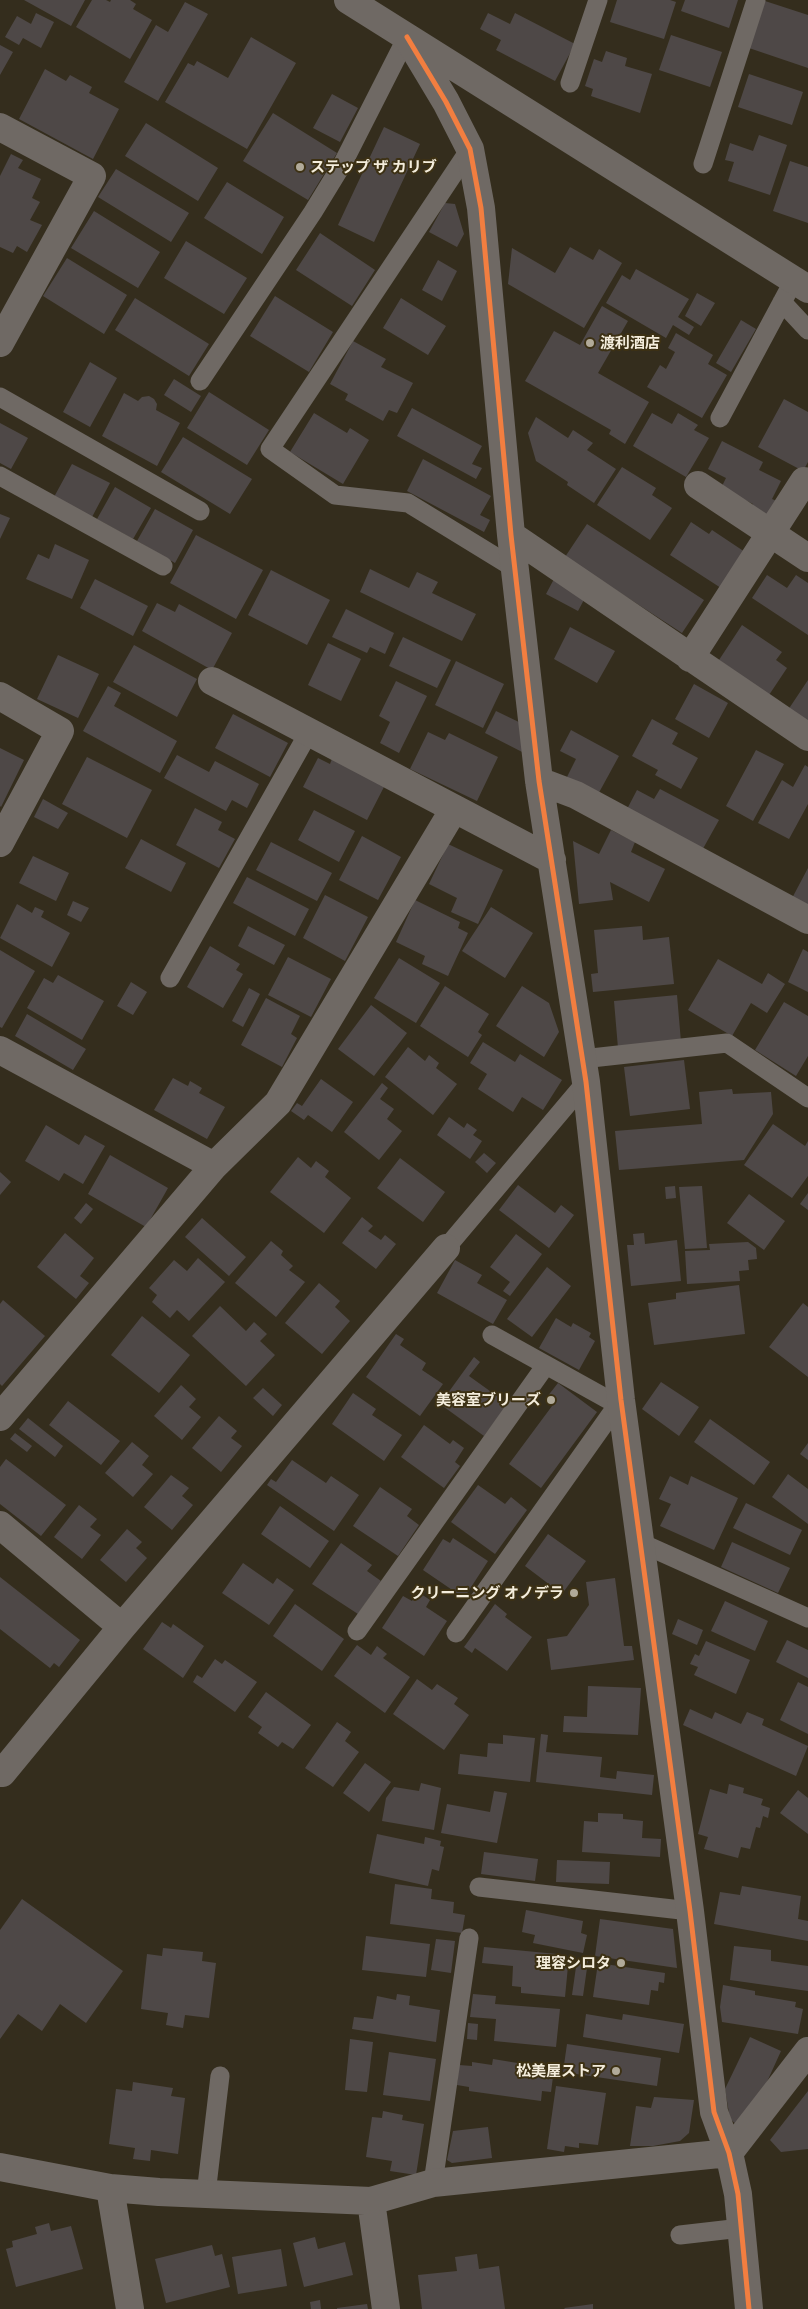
<!DOCTYPE html>
<meta charset="utf-8">
<style>
body{margin:0}
canvas{display:block;background:#342d1d}
</style>
<canvas width="808" height="2309"></canvas>
<script>
const context = document.querySelector('canvas').getContext('2d');
context.lineJoin = 'round';
function paint(path, color) { context.fillStyle = color; context.fill(path, 'evenodd'); }
const poly = rows => new Path2D(rows.map(r => 'M' + r).join(''));
function trace(path, color, width, dash) { context.strokeStyle = color; context.lineWidth = width; context.lineCap = dash ? 'butt' : 'round'; context.setLineDash(dash || []); context.stroke(path); }
function label(font, color, halo, rows, align = 'center') {
  context.font = font + ' "Public Sans","Noto Sans JP",sans-serif'; context.lineWidth = 4; context.setLineDash([]); context.textBaseline = 'middle'; context.strokeStyle = halo; context.fillStyle = color; for (const [text, x, y, turn = 0] of rows) {
    context.save(); context.translate(x, y); context.rotate((+turn || 0) * Math.PI / 180); context.textAlign = isNaN(turn) ? turn : align; if (halo) context.strokeText(text, 0, 0); context.fillText(text, 0, 0); context.restore();
  }
}
paint(poly([
 [24,0,85,0,71,26],
 [92,0,106,0,110,2,111,0,130,0,136,4,133,9,152,20,130,59,76,27],
 [617,0,670,0,676,2,664,39,610,22],
 [685,0,738,0,729,28,681,11],
 [765,1,808,15,808,68,749,48],
 [185,2,208,14,158,101,124,82,156,25,168,32],
 [36,13,54,22,41,48,23,38,19,45,5,37,17,16,31,24],
 [488,13,510,24,515,13,575,44,555,81,496,50,501,40,480,29],
 [671,35,722,52,710,87,659,70],
 [251,37,296,63,247,149,165,102,188,63,194,66,197,61,228,78],
 [0,45,13,52,0,75],
 [606,51,627,58,625,66,652,74,640,113,591,96,593,89,585,86,594,59,602,62],
 [45,69,66,81,70,75,92,87,89,93,119,109,93,159,19,119],
 [749,74,803,92,792,125,738,107],
 [332,94,358,108,340,142,313,128],
 [273,113,337,153,308,200,243,161],
 [146,123,218,168,198,201,125,156],
 [384,127,420,144,374,242,338,225],
 [759,135,787,145,770,195,728,181,734,162,725,160,730,143,753,151],
 [11,154,23,160,18,168,41,179,32,198,40,202,30,220,42,225,27,252,17,246,13,253,0,247,0,176],
 [790,161,808,167,808,223,773,211],
 [116,169,189,213,171,242,98,197],
 [227,182,284,217,262,254,204,218],
 [445,203,455,204,464,234,457,247,429,232],
 [94,211,160,252,138,288,71,248],
 [320,233,375,270,352,306,296,270],
 [186,241,247,278,224,314,164,278],
 [570,247,593,260,599,249,622,263,584,328,508,284,512,248,555,273],
 [67,258,127,295,104,334,43,296],
 [438,260,457,271,442,301,422,290],
 [636,269,689,299,678,317,694,327,689,335,673,325,666,338,606,303,622,275,630,280],
 [697,293,715,303,701,326,685,316],
 [275,296,333,332,309,372,250,336],
 [135,298,209,344,189,376,115,330],
 [401,298,446,326,428,355,383,328],
 [602,306,628,321,598,373,649,402,625,444,609,434,611,430,525,381,554,331,580,345],
 [741,320,756,329,731,372,716,363],
 [676,333,713,355,708,364,727,375,702,418,647,387,660,365,666,369,675,352,668,348],
 [353,341,386,359,381,367,413,383,397,413,389,410,383,421,345,400,348,394,330,384],
 [90,362,117,378,90,427,63,412],
 [174,379,201,396,191,412,164,395],
 [209,392,269,430,247,465,187,428],
 [124,393,138,401,142,397,149,396,154,399,157,404,156,410,180,423,157,466,102,436],
 [784,399,808,412,808,462,803,471,758,447],
 [412,408,482,446,472,464,482,468,476,479,397,436],
 [314,413,347,433,350,428,369,440,343,484,290,452],
 [652,413,672,424,678,413,698,425,694,430,709,438,686,477,633,446],
 [536,417,568,438,573,430,593,443,587,450,616,469,594,503,567,485,568,482,536,461,528,433],
 [0,423,28,438,11,469,0,463],
 [183,437,252,479,230,514,161,472],
 [722,441,763,462,759,470,781,481,772,499,779,502,769,520,750,511,753,504,721,488,726,478,708,469],
 [423,459,491,496,480,515,490,520,484,532,407,491],
 [72,464,110,483,92,517,54,497],
 [622,467,656,488,652,495,672,508,650,540,597,505],
 [115,487,151,508,133,539,97,519],
 [155,509,193,530,175,563,137,541],
 [0,514,10,518,0,539],
 [691,522,709,534,712,530,745,552,721,588,670,555],
 [587,524,704,600,682,633,565,557],
 [196,535,263,570,236,619,170,583],
 [55,544,89,560,72,599,26,579,38,554,49,559],
 [370,569,409,588,417,572,438,582,432,593,476,614,462,641,360,592],
 [271,570,330,600,307,645,248,615],
 [767,575,787,588,796,575,808,583,808,635,752,598],
 [95,579,148,606,133,636,80,608],
 [554,579,586,596,578,611,546,594],
 [157,603,175,612,179,604,232,633,212,670,142,631],
 [346,609,394,633,385,654,370,647,367,653,332,637],
 [742,625,782,652,776,660,787,668,769,695,719,660],
 [570,627,615,651,597,683,554,659],
 [403,637,451,660,437,688,389,666],
 [328,643,361,659,341,701,308,685],
 [134,645,197,679,177,717,113,682],
 [58,655,99,674,78,718,37,699],
 [456,661,504,684,483,728,435,705],
 [808,680,808,723,788,710],
 [396,681,427,696,399,753,380,743,390,722,379,716],
 [694,684,728,703,709,738,675,719],
 [108,686,121,693,114,706,177,741,160,773,83,731],
 [496,711,525,725,528,755,485,733],
 [233,714,288,743,270,777,215,748],
 [652,719,678,733,672,744,698,758,681,789,655,775,658,770,632,756],
 [571,730,619,756,596,798,565,781,576,759,560,751],
 [428,732,445,740,449,733,498,757,477,801,410,769],
 [0,748,24,760,1,807,0,806],
 [756,750,784,764,753,821,726,806],
 [177,755,209,772,215,761,259,784,247,808,232,800,226,811,164,778],
 [333,756,386,783,367,820,303,787,318,758,330,764],
 [87,757,152,790,127,838,62,804],
 [805,765,808,767,808,804,789,839,758,823,782,780,793,787],
 [660,789,719,820,700,854,625,813,637,790,654,799],
 [43,799,68,813,58,829,34,817],
 [195,808,222,822,218,830,235,839,219,868,176,845],
 [314,810,355,831,339,862,298,840],
 [611,830,635,842,631,852,665,869,649,902,610,882,613,900,579,904,573,841,599,854],
 [362,836,401,857,378,900,339,880],
 [141,839,186,863,171,892,125,868],
 [271,842,332,873,317,901,256,870],
 [448,844,503,870,478,924,451,912,457,898,429,884],
 [33,856,69,873,56,901,19,883],
 [808,868,808,911,790,902],
 [247,877,309,909,295,936,233,903],
 [325,895,368,917,345,961,303,938],
 [415,900,460,922,458,928,468,933,448,976,422,964,425,956,396,942],
 [73,901,89,908,81,922,67,915],
 [17,904,32,913,35,907,44,911,41,917,70,933,52,967,0,938],
 [491,907,533,933,505,978,462,951],
 [248,926,285,945,274,965,238,946],
 [642,926,643,940,669,937,674,984,593,992,591,974,598,973,594,930],
 [210,946,240,964,236,970,243,974,223,1008,187,987],
 [803,949,808,952,808,992,788,982],
 [0,950,35,971,2,1028,0,1027],
 [288,957,331,979,311,1017,268,995],
 [399,958,440,983,416,1023,374,998],
 [718,959,762,984,768,973,785,984,767,1013,751,1003,732,1036,688,1010],
 [58,975,104,1001,82,1040,27,1008,44,978,53,983],
 [131,982,147,992,133,1015,117,1006],
 [445,986,489,1014,478,1032,482,1035,468,1057,420,1026],
 [522,986,549,1003,559,1032,544,1057,496,1026],
 [249,988,260,994,243,1027,232,1021],
 [677,995,681,1042,618,1048,614,1001],
 [266,998,300,1016,291,1034,297,1038,282,1067,241,1045],
 [784,1002,808,1016,808,1056,796,1076,755,1050],
 [371,1005,407,1033,374,1076,338,1049],
 [27,1014,86,1049,73,1070,15,1036],
 [483,1042,515,1062,520,1054,562,1080,543,1110,522,1097,513,1112,478,1089,487,1074,470,1063],
 [408,1047,425,1061,429,1055,439,1063,436,1068,457,1084,433,1115,385,1077],
 [684,1060,690,1109,630,1116,624,1067],
 [173,1078,188,1086,190,1081,202,1088,199,1093,225,1107,207,1139,154,1110],
 [321,1079,353,1102,332,1132,308,1115,304,1120,291,1111,297,1103,302,1106],
 [382,1083,388,1088,380,1099,394,1109,387,1119,402,1131,379,1160,344,1132],
 [732,1089,733,1094,771,1092,773,1114,744,1160,619,1170,615,1131,702,1124,699,1092],
 [449,1117,464,1128,467,1123,477,1130,473,1135,482,1141,470,1159,437,1135],
 [773,1124,805,1146,808,1141,808,1176,792,1198,744,1165],
 [46,1125,79,1145,85,1135,105,1146,83,1184,64,1173,59,1181,25,1161],
 [484,1153,496,1163,487,1173,475,1162],
 [110,1155,168,1188,146,1227,88,1194],
 [298,1157,311,1168,316,1161,329,1171,325,1177,351,1198,324,1233,270,1192],
 [400,1158,445,1192,423,1222,377,1188],
 [0,1172,11,1182,0,1195],
 [518,1185,555,1213,561,1205,574,1215,549,1248,499,1210],
 [675,1186,676,1198,666,1199,665,1187],
 [702,1186,707,1248,685,1249,679,1187],
 [808,1193,808,1210,800,1204],
 [749,1194,785,1221,764,1250,727,1223],
 [86,1203,93,1209,81,1224,74,1218],
 [362,1217,373,1226,368,1231,381,1240,385,1235,396,1244,376,1269,342,1243],
 [202,1218,246,1257,229,1276,185,1237],
 [65,1233,94,1258,80,1276,89,1283,76,1299,37,1267],
 [644,1233,645,1244,677,1240,681,1281,631,1286,627,1245,634,1245,633,1234],
 [516,1234,542,1254,510,1296,503,1291,510,1282,490,1267],
 [271,1241,283,1251,281,1255,293,1266,289,1270,305,1282,276,1317,235,1283],
 [748,1242,756,1248,757,1259,748,1260,749,1270,739,1271,740,1281,687,1284,685,1251,710,1250,709,1244],
 [198,1258,225,1282,189,1321,177,1310,170,1318,152,1302,157,1295,149,1288,174,1260,187,1271],
 [455,1260,482,1275,477,1283,507,1300,493,1324,437,1293],
 [547,1267,571,1286,532,1337,507,1319],
 [319,1283,340,1301,335,1307,350,1321,322,1354,285,1323],
 [739,1285,745,1334,654,1345,648,1303,676,1299,676,1293],
 [3,1300,45,1336,2,1386,0,1384,0,1304],
 [803,1303,808,1307,808,1377,769,1347],
 [220,1306,246,1331,254,1322,267,1334,260,1341,275,1355,246,1386,192,1336],
 [142,1316,190,1355,159,1393,111,1355],
 [556,1318,571,1327,573,1323,591,1333,589,1337,595,1341,579,1370,539,1348],
 [396,1334,404,1339,400,1345,426,1363,422,1370,443,1384,420,1416,366,1377],
 [474,1357,480,1362,469,1376,508,1404,484,1436,440,1404],
 [661,1382,699,1407,679,1436,642,1409],
 [558,1383,597,1412,541,1488,509,1464,555,1402,547,1397],
 [181,1385,196,1399,189,1407,201,1417,182,1440,154,1416],
 [263,1388,282,1405,273,1416,253,1398],
 [353,1393,376,1409,372,1415,402,1435,384,1461,332,1424],
 [68,1401,120,1441,101,1465,49,1425],
 [219,1416,237,1431,231,1438,242,1446,221,1472,192,1448],
 [28,1418,63,1446,55,1457,19,1429],
 [710,1419,770,1462,754,1485,694,1442],
 [424,1425,450,1444,453,1440,464,1448,455,1462,460,1466,444,1488,401,1457],
 [15,1433,32,1446,27,1452,10,1439],
 [132,1442,149,1456,142,1465,153,1474,133,1497,105,1473],
 [808,1443,808,1460,800,1454],
 [6,1459,66,1505,41,1536,0,1504,0,1467],
 [292,1460,326,1483,331,1476,359,1495,334,1531,267,1485,271,1479,276,1482],
 [788,1474,808,1489,808,1524,772,1497],
 [171,1475,189,1488,182,1496,193,1505,172,1530,144,1507],
 [670,1476,688,1485,691,1476,738,1498,714,1550,660,1526,671,1504,659,1499],
 [478,1485,505,1504,511,1497,527,1510,495,1554,451,1522],
 [380,1487,412,1509,407,1516,419,1525,398,1556,353,1526],
 [746,1503,802,1530,790,1555,733,1528],
 [79,1505,97,1519,90,1527,101,1535,82,1559,54,1537],
 [280,1506,329,1541,310,1568,261,1534],
 [127,1529,142,1542,136,1548,147,1558,126,1582,100,1560],
 [548,1534,586,1561,562,1594,525,1566],
 [453,1538,488,1561,464,1598,423,1570,443,1539,450,1543],
 [732,1542,790,1568,778,1593,721,1567],
 [341,1543,372,1565,367,1571,381,1581,358,1614,312,1584],
 [243,1563,273,1584,277,1578,294,1590,269,1625,222,1593],
 [0,1577,80,1640,59,1667,54,1663,50,1668,0,1629],
 [615,1578,624,1646,632,1646,634,1660,551,1670,547,1639,567,1636,589,1605,586,1582],
 [418,1592,430,1600,426,1607,447,1621,424,1656,382,1628,403,1596,412,1601],
 [725,1601,768,1621,755,1651,711,1631],
 [295,1604,344,1639,322,1671,273,1636],
 [495,1604,507,1614,505,1617,532,1637,507,1671,475,1648,472,1653,464,1647],
 [678,1619,703,1630,697,1645,672,1634],
 [162,1622,171,1628,173,1624,204,1646,183,1678,143,1649],
 [787,1640,808,1650,808,1678,776,1662],
 [706,1641,750,1660,736,1694,694,1675,698,1667,690,1664,695,1654,699,1656],
 [357,1645,371,1655,377,1646,387,1654,383,1658,410,1677,385,1713,334,1676],
 [215,1659,222,1664,225,1660,257,1682,235,1712,193,1682,197,1675,202,1678],
 [417,1679,432,1690,437,1684,458,1698,454,1704,469,1715,444,1750,393,1714],
 [798,1682,808,1687,808,1734,780,1720],
 [588,1686,641,1688,638,1735,563,1732,564,1716,587,1717],
 [266,1692,311,1725,293,1749,282,1742,278,1747,258,1733,262,1727,248,1717],
 [690,1709,712,1719,715,1712,741,1724,747,1712,764,1719,762,1725,808,1746,796,1776,683,1725],
 [337,1722,351,1732,345,1741,359,1752,333,1787,305,1768],
 [541,1734,548,1735,546,1752,602,1757,600,1777,616,1779,617,1771,654,1775,652,1795,536,1782],
 [503,1735,535,1738,530,1782,458,1774,460,1754,487,1757,488,1743,503,1744],
 [365,1763,391,1782,369,1812,343,1793],
 [421,1783,441,1788,434,1830,382,1821,386,1798,394,1787,419,1791],
 [729,1784,744,1788,743,1793,763,1799,761,1805,770,1808,768,1818,763,1816,760,1828,756,1827,750,1849,741,1847,738,1858,704,1849,708,1837,698,1834,710,1789,727,1794],
 [798,1790,808,1798,808,1834,780,1813],
 [494,1791,507,1793,497,1843,441,1833,447,1804,490,1812],
 [598,1813,623,1814,623,1819,643,1821,642,1838,661,1839,660,1857,582,1852,584,1821,598,1822],
 [377,1834,424,1844,425,1837,441,1841,440,1846,444,1847,439,1871,432,1869,428,1886,369,1873],
 [484,1852,538,1859,535,1881,481,1874],
 [557,1860,610,1862,609,1884,556,1882],
 [395,1884,432,1889,431,1899,454,1902,453,1913,465,1915,462,1933,390,1924],
 [742,1886,801,1896,798,1919,808,1921,808,1941,714,1924,720,1892,740,1895],
 [22,1899,123,1971,86,2023,60,2004,42,2031,18,2014,0,2039,0,1930],
 [526,1910,583,1921,581,1933,587,1935,583,1953,533,1943,535,1935,522,1932],
 [600,1919,673,1929,677,1968,595,1956],
 [366,1936,430,1944,426,1977,362,1970],
 [436,1939,455,1941,451,1973,431,1970],
 [734,1946,771,1950,771,1961,808,1966,808,1991,730,1980],
 [484,1947,557,1954,555,1965,568,1966,565,1997,521,1993,521,1987,512,1986,513,1966,482,1963],
 [163,1948,203,1952,202,1961,216,1963,209,2018,185,2015,183,2028,166,2025,168,2013,141,2009,147,1954,162,1956],
 [577,1960,588,1961,583,1996,572,1995],
 [598,1963,665,1973,664,1983,659,1982,658,1991,651,1990,649,2005,593,1997],
 [723,1985,755,1991,755,1995,796,2002,795,2007,803,2009,798,2034,722,2022,720,2007],
 [397,1994,410,1996,409,2005,440,2010,436,2042,352,2029,354,2017,373,2019,377,1996,396,2000],
 [473,1994,496,1996,495,2004,560,2009,556,2047,494,2041,496,2019,470,2017],
 [586,2014,622,2020,623,2014,684,2024,679,2053,583,2037],
 [468,2023,478,2024,477,2040,467,2039],
 [750,2037,781,2051,761,2095,737,2125,730,2119,725,2089],
 [350,2039,373,2042,367,2092,345,2090],
 [567,2044,661,2058,657,2086,563,2072],
 [389,2052,436,2059,430,2101,383,2095],
 [493,2059,554,2069,551,2092,542,2091,541,2101,469,2091,469,2087,457,2085,459,2065,472,2066,472,2062,492,2065],
 [133,2082,173,2088,171,2096,185,2098,178,2154,151,2150,150,2161,133,2159,135,2148,109,2144,116,2089,132,2091],
 [556,2086,606,2093,598,2145,579,2143,579,2148,565,2146,564,2152,547,2149],
 [808,2091,808,2149,781,2152,770,2140],
 [654,2097,694,2100,689,2133,680,2141,653,2146,630,2146,636,2106,651,2108],
 [383,2111,403,2115,402,2120,424,2124,416,2175,390,2171,392,2161,366,2157,372,2117,382,2118],
 [488,2127,492,2158,452,2163,447,2160,453,2131],
 [49,2223,51,2231,71,2226,83,2269,16,2287,6,2249,13,2247,12,2241,37,2234,35,2227],
 [315,2237,318,2249,345,2242,353,2275,304,2287,293,2243],
 [212,2245,215,2256,222,2254,230,2287,166,2303,155,2259],
 [281,2249,287,2286,238,2294,232,2257],
 [477,2254,479,2269,499,2266,505,2309,422,2309,418,2275,457,2271,455,2257],
 [320,2300,321,2309,311,2309,310,2302],
 [367,2304,368,2309,337,2309,337,2308],
 [593,2304,593,2309,565,2309,564,2308]
]), '#4e4847');
trace(poly([
 [570,83,598,0],
 [470,149,270,449,335,495,408,503,514,568],
 [703,164,756,0],
 [782,302,808,330],
 [200,381,313,212,343,163,407,37],
 [0,397,200,511],
 [720,418,794,280],
 [0,476,163,566],
 [170,978,309,732],
 [582,1059,727,1043,808,1098],
 [446,1248,586,1082],
 [492,1335,618,1405],
 [641,1543,808,1618],
 [357,1631,546,1365],
 [456,1633,621,1400],
 [479,1887,690,1911],
 [433,2183,469,1938],
 [206,2194,220,2076],
 [680,2235,741,2228]
]), '#6f6964', 19);
trace(poly([
 [348,0,808,289],
 [407,37,446,102,470,149,481,208,511,535,539,781,586,1082,621,1400,690,1911,714,2112,729,2153,738,2194,749,2309],
 [0,127,92,176,0,343],
 [698,485,808,558],
 [511,535,808,737],
 [690,658,804,481],
 [212,681,552,860],
 [0,696,60,731,0,843],
 [539,781,576,795,808,920],
 [0,1050,214,1166],
 [0,1417,214,1166,278,1103,454,809],
 [0,1525,122,1627],
 [2,1773,122,1627,446,1248],
 [0,2167,110,2188,159,2192,371,2201,433,2183,729,2153,808,2051],
 [110,2188,130,2309],
 [371,2201,386,2309]
]), '#6f6964', 28);
trace(poly([
 [407,37,446,102,470,149,481,208,511,535,539,781,586,1082,621,1400,690,1911,714,2112,729,2153,738,2194,749,2309]
]), '#f27e40', 5);
for (const [x, y, r, color] of [
 [300,167,5,"#b1aa99"],
 [590,343,5,"#b1aa99"],
 [551,1400,5,"#b1aa99"],
 [574,1593,5,"#b1aa99"],
 [621,1963,5,"#b1aa99"],
 [616,2071,5,"#b1aa99"]
]) { const dot = new Path2D(); dot.arc(x, y, r, 0, 2 * Math.PI); context.fillStyle = color; context.fill(dot); trace(dot, '#3d3114', 2); }
label('bold 15px', '#f4eddc', '#3d3114', [
 ["ステップ ザ カリブ",310,167,"left"],
 ["渡利酒店",600,343,"left"],
 ["美容室ブリーズ",541,1400],
 ["クリーニング オノデラ",564,1593],
 ["理容シロタ",611,1963],
 ["松美屋ストア",606,2071]
], 'right');
</script>
